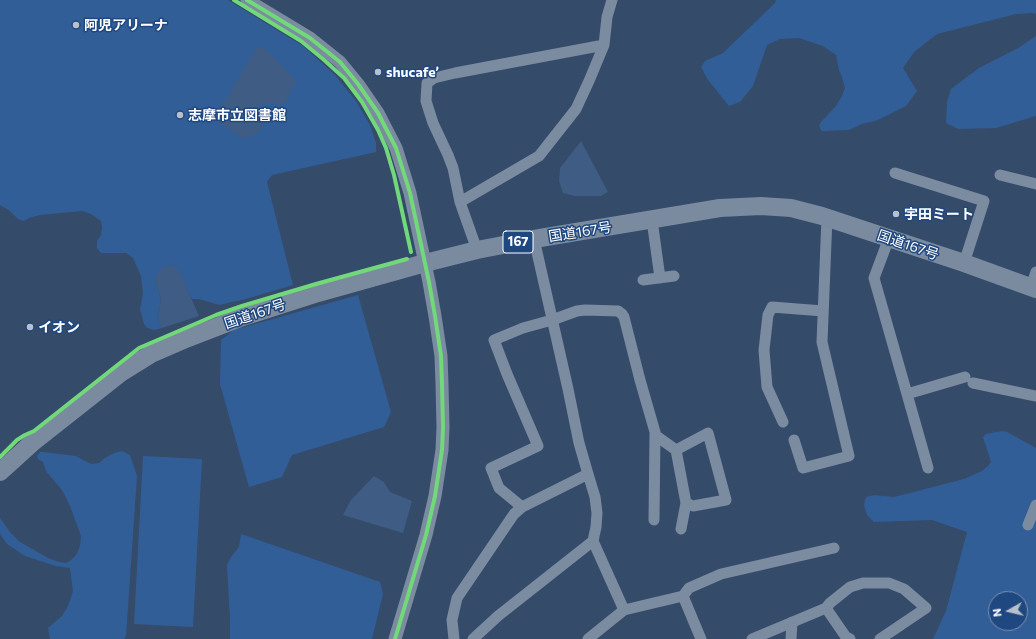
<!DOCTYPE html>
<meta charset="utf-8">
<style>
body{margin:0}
#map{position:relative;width:1036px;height:639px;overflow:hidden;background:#354b6a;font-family:Commissioner,sans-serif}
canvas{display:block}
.north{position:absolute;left:988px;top:591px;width:40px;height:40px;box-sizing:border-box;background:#1f4780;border:1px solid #7991b3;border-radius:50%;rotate:262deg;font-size:11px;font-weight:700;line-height:16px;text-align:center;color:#fff}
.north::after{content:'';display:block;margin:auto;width:14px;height:18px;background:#b8c0cb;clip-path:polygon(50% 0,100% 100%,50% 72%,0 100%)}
</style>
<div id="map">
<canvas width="1036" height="639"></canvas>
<div class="north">N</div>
</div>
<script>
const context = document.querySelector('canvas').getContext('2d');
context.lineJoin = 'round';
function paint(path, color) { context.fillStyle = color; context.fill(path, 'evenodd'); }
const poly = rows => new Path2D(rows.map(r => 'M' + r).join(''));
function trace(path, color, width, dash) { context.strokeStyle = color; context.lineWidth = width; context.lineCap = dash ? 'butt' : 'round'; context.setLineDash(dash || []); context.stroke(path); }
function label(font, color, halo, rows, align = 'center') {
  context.font = font + ' Commissioner,"Noto Sans JP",sans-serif'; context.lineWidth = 3; context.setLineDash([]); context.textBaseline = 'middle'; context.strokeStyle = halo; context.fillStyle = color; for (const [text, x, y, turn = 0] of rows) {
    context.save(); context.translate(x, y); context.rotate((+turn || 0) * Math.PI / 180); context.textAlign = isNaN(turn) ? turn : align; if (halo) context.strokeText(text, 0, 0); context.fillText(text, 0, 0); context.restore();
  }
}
paint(poly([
 [0,0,228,0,303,46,335,75,356,101,370,125,376,143,376,152,272,175,267,182,293,285,246,299,219,305,199,299,192,299,186,288,155,280,161,299,158,319,162,328,155,330,147,328,144,324,140,309,143,294,141,276,133,258,126,253,101,253,97,248,97,241,101,235,102,227,101,221,91,214,82,211,40,215,29,218,24,221,18,219,10,211,0,205],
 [776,0,1036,0,1036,14,1033,13,1016,14,937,34,914,52,903,68,917,91,906,106,878,120,862,124,849,130,823,131,821,130,819,126,821,122,836,106,842,96,845,88,842,77,839,70,836,55,823,46,799,38,780,39,767,45,753,86,740,102,729,106,708,80,701,67,705,61,723,53,775,3],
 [1036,36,1036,116,996,128,958,129,946,123,947,102,951,89,979,68,1018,48],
 [358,295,391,412,384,427,292,455,282,477,249,487,220,384,221,340,234,330],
 [1002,431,1007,432,1036,448,1036,639,933,639,946,611,967,532,932,520,874,522,867,515,864,505,866,497,874,495,894,497,964,479,982,471,988,466,991,462,983,437,986,434],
 [996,599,1020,599,1020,623,996,623],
 [122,451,130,455,137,476,126,636,124,639,50,639,48,628,62,616,68,606,73,591,70,568,56,566,25,556,7,544,0,534,0,518,10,532,20,542,48,558,59,562,66,563,71,560,77,554,80,546,81,536,70,506,62,490,46,471,43,462,38,459,37,456,40,452,43,452,76,456,83,460,91,464,99,463,105,458,114,453],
 [143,456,202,459,193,627,134,624],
 [241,534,380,582,383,594,372,639,230,639,230,619,227,565,231,557,239,547]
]), '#325e97');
paint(poly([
 [258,46,266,49,297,82,292,87,286,102,278,105,266,103,260,106,261,111,264,115,262,129,252,136,243,138,214,119],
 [581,141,608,192,601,196,575,196,563,193,559,181,560,168],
 [167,265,176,267,181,275,199,316,162,328,158,319,161,299,155,280,159,270],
 [374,476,384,482,390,492,412,501,403,533,343,515,351,500]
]), '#3f5c85');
trace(poly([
 [895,173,984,201,964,263],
 [1000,175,1036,184],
 [460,202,453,168,448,155,433,123,426,101,427,83,434,78,455,73,604,45],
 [652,220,660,278],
 [889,238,874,278,907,394,928,468],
 [534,239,568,389,579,443,588,474,595,497,597,513,596,527,593,541,624,610],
 [477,250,460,202,539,156,576,109,589,81,604,45,607,17,612,0],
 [643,280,674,276],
 [1031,287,1036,272],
 [973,383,1036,396],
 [907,394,965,377],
 [783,422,767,387,764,350,768,315,772,307,823,311],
 [655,435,676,450,686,503,693,506,726,500,708,433,676,450],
 [794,440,803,468,849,456,822,342,827,217],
 [522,507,499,488,491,468,538,446,507,374,494,340,523,328,552,320,577,311,585,310,618,311,622,314,624,317,640,380,655,432,654,520],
 [1028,525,1036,505],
 [681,529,686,503],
 [683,596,701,639],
 [826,608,846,637,850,639],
 [454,639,452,620,457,598,514,514,522,507,588,474],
 [473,639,498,616,593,541],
 [588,639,624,610,683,596,689,588,721,574,834,548],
 [752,639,826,608,830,603,850,587,863,583,889,583,904,589,926,608,880,639],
 [791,639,792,622]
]), '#7b8ba0', 11);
trace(poly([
 [247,0,310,38,340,62,358,84,378,113,396,148,410,193,429,282,435,316,441,356,442,384,443,427,442,450,435,496,426,535,395,639]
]), '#7b8ba0', 13);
trace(poly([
 [0,472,32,443,122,372,151,354,188,338,240,318,318,293,425,263,477,250,534,239,720,208,761,206,791,208,822,216,964,263,1036,289]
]), '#7a8a9f', 18);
trace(poly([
 [234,0,301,41,323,59,344,78,362,102,378,130,386,148,394,175,411,252],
 [247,0,310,38,340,62,358,84,378,113,396,148,410,193,429,282,435,316,441,356,442,384,443,427,442,450,435,496,426,535,395,639],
 [0,457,17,440,25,435,34,431,139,348,216,315,242,306,316,284,407,259]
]), '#71d979', 4);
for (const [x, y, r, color] of [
 [76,25,4,"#b8c0cb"],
 [378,72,4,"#b8c0cb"],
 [180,115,4,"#b8c0cb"],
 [896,214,4,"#b8c0cb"],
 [30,327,4,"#b8c0cb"]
]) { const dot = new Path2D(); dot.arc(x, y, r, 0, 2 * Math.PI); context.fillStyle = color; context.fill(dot); trace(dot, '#1f4780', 1.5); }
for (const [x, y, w] of [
 [518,242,30]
]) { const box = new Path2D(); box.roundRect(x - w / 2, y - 11, w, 22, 3); context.fillStyle = '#1f4780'; context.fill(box); trace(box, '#fff', 1); }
label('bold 13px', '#fff', null, [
 ["167",518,242]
]);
label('bold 14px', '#fff', '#1f4780', [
 ["阿児アリーナ",84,25],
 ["shucafe’",386,72],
 ["志摩市立図書館",188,115],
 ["宇田ミート",904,214],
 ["イオン",38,327]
], 'left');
label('14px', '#fff', '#1f4780', [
 ["国道167号",580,232,-9],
 ["国道167号",908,245,19],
 ["国道167号",255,314,-19]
]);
</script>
